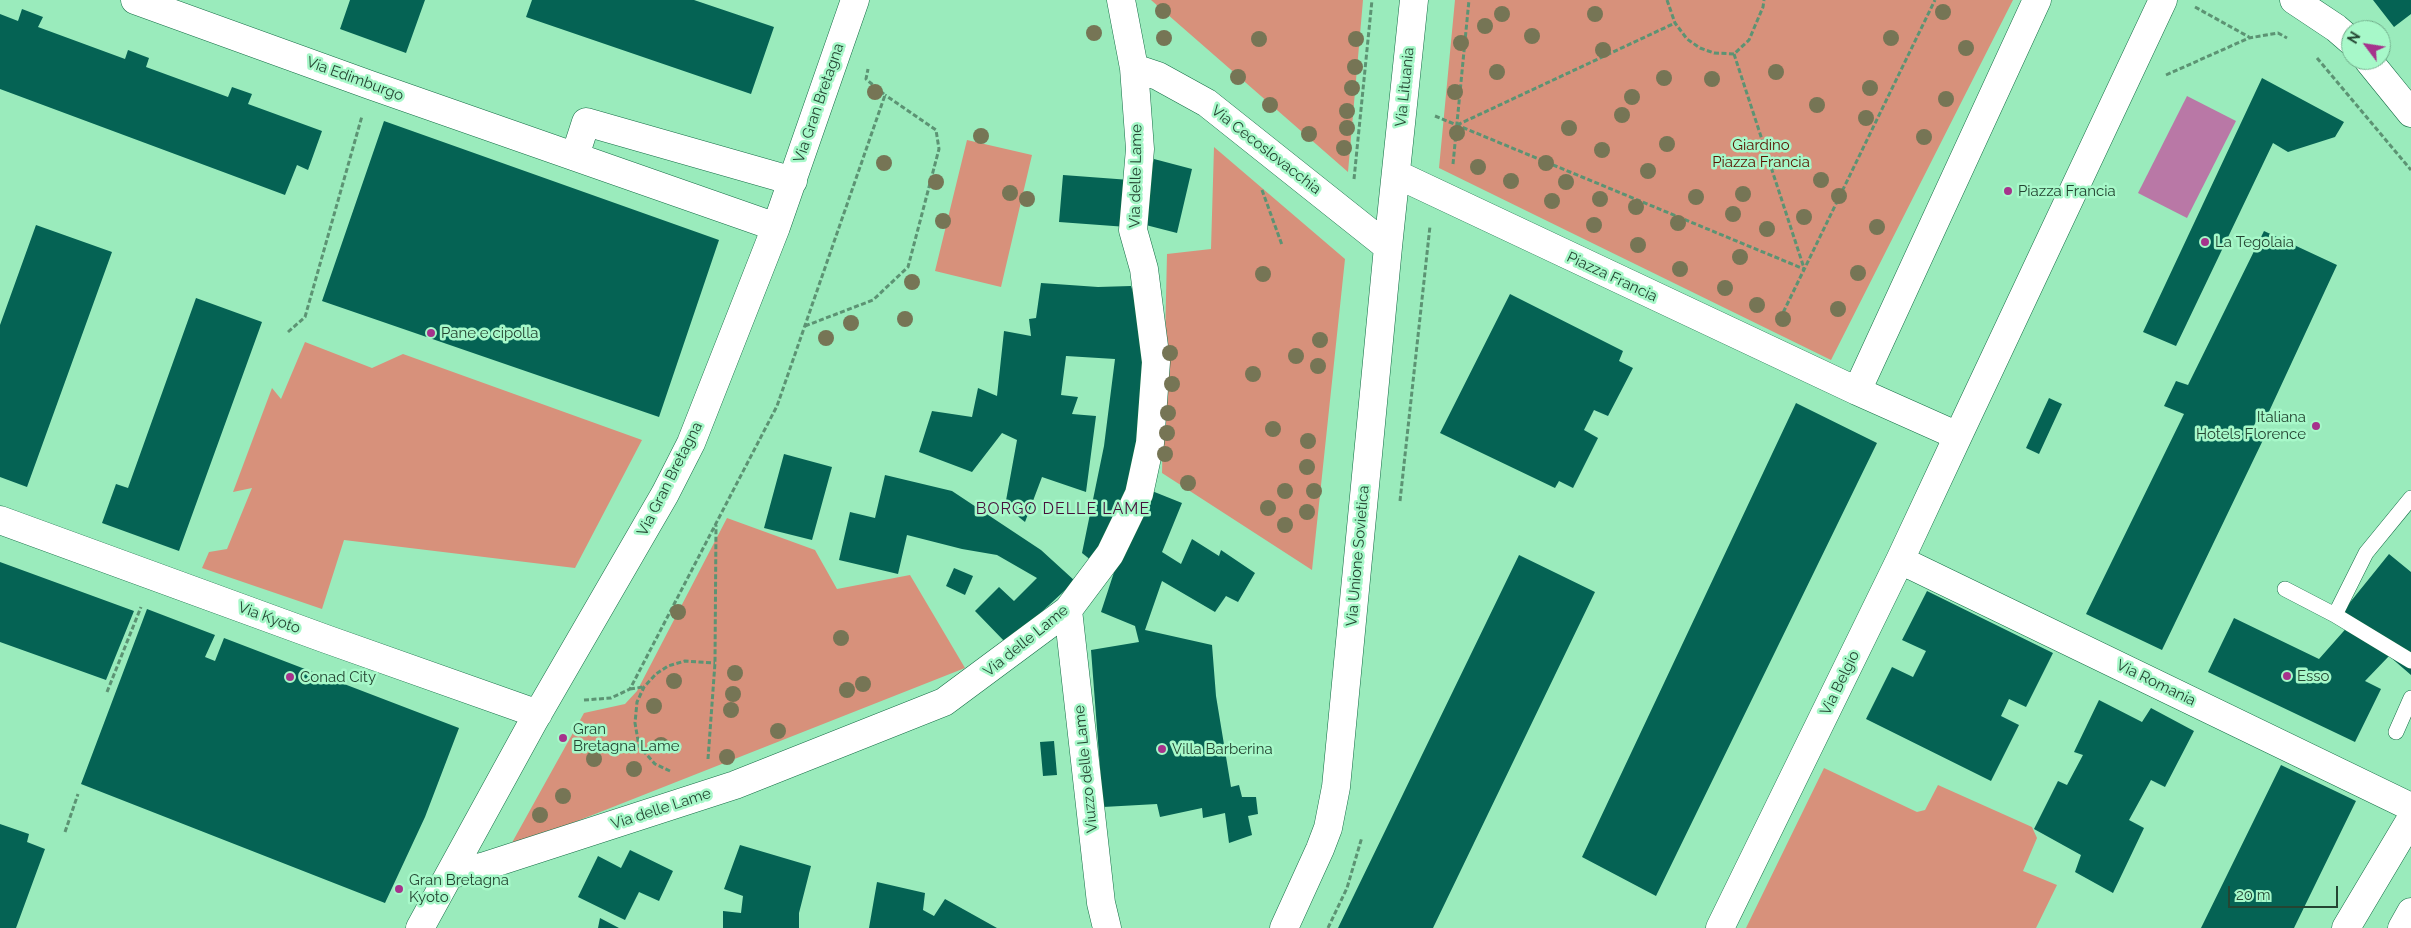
<!DOCTYPE html>
<style>
body{margin:0}
#map{position:relative;width:2411px;height:928px;overflow:hidden;background:#9aebbc;font-family:Raleway,sans-serif}
canvas{display:block}
.north{position:absolute;left:2341px;top:20px;width:50px;height:50px;box-sizing:border-box;background:#a7f8c9;border:1px solid #73b08d;border-radius:50%;rotate:301deg;font-size:14px;font-weight:700;line-height:20px;text-align:center;color:#244532}
.north::after{content:'';display:block;margin:auto;width:18px;height:22px;background:#a6328c;clip-path:polygon(50% 0,100% 100%,50% 72%,0 100%)}
.scale{position:absolute;left:2228px;top:886px;width:110px;height:22px;box-sizing:border-box;border:2px solid #244532;border-top:0;padding-left:6px;font-size:15px;line-height:18px;white-space:nowrap;color:#244532;-webkit-text-stroke:4px #a7f8c9;paint-order:stroke}
</style>
<div id="map">
<canvas width="2411" height="928"></canvas>
<div class="north">N</div>
<div class="scale">20 m</div>
</div>
<script>
const context = document.querySelector('canvas').getContext('2d');
context.lineJoin = 'round';
function paint(path, color) { context.fillStyle = color; context.fill(path, 'evenodd'); }
const poly = rows => new Path2D(rows.map(r => 'M' + r).join(''));
function trace(path, color, width, dash) { context.strokeStyle = color; context.lineWidth = width; context.lineCap = dash ? 'butt' : 'round'; context.setLineDash(dash || []); context.stroke(path); }
function label(font, color, halo, rows, align = 'center') {
  context.font = font + ' Raleway,sans-serif'; context.lineWidth = 5; context.setLineDash([]); context.textBaseline = 'middle'; context.strokeStyle = halo; context.fillStyle = color; for (const [text, x, y, turn = 0] of rows) {
    context.save(); context.translate(x, y); context.rotate((+turn || 0) * Math.PI / 180); context.textAlign = isNaN(turn) ? turn : align; if (halo) context.strokeText(text, 0, 0); context.fillText(text, 0, 0); context.restore();
  }
}
paint(poly([
 [1151,0,1363,0,1348,172],
 [1455,0,2013,0,1831,360,1439,168],
 [967,140,1032,155,1001,287,935,271],
 [1214,147,1345,259,1312,570,1162,473,1167,254,1211,249],
 [305,342,372,368,403,354,642,440,575,568,344,540,322,609,202,568,209,552,227,549,252,488,233,492,272,388,281,399],
 [727,518,815,550,837,589,910,575,965,668,509,848,584,713,625,704,637,691],
 [1824,768,1917,812,1925,810,1938,785,2032,827,2037,838,2023,871,2057,885,2036,928,1746,928]
]), '#d7917b');
paint(poly([
 [2187,96,2236,121,2187,218,2138,193]
]), '#b978a6');
paint(poly([
 [350,0,425,0,406,53,340,29],
 [532,0,694,0,774,27,751,94,526,17],
 [2373,0,2411,0,2411,14,2394,27],
 [22,9,43,17,38,27,125,59,128,50,149,58,146,67,228,97,232,87,252,94,248,104,322,131,308,170,297,165,285,195,0,89,0,14,18,21],
 [2262,78,2344,122,2335,137,2288,152,2273,143,2176,346,2143,332],
 [384,121,719,240,659,417,322,301],
 [1154,159,1192,169,1177,233,1138,223],
 [1063,175,1130,180,1127,227,1059,222],
 [36,225,112,252,27,487,0,477,0,325],
 [2264,231,2337,265,2266,418,2259,415,2250,434,2263,440,2162,650,2086,614,2184,414,2164,406,2176,381,2188,385],
 [1041,283,1098,287,1131,286,1145,328,1137,453,1127,502,1092,561,1082,553,1104,446,1115,359,1066,356,1061,395,1078,397,1072,414,1096,416,1086,492,1042,477,1025,522,1005,506,1017,440,1002,433,972,472,919,452,932,411,972,417,978,388,997,396,1004,331,1031,336,1029,319,1036,318],
 [1510,294,1623,351,1619,361,1633,368,1608,416,1594,410,1584,430,1598,438,1573,488,1559,481,1555,488,1440,433],
 [196,298,262,322,179,551,102,523,116,484,128,488],
 [2049,398,2062,404,2039,454,2026,448],
 [1796,403,1877,443,1656,896,1582,857],
 [784,454,832,467,812,540,764,528],
 [885,475,952,491,1041,550,1075,581,1007,644,975,611,999,587,1014,601,1037,578,997,555,962,549,907,535,898,574,839,560,850,512,875,518],
 [1147,489,1182,503,1162,552,1181,564,1192,539,1219,556,1221,550,1255,573,1238,602,1226,596,1215,612,1162,581,1145,630,1212,645,1216,696,1231,787,1239,785,1242,797,1256,797,1258,814,1248,816,1252,835,1229,843,1225,813,1203,818,1202,808,1160,817,1157,804,1103,807,1091,650,1139,642,1135,626,1101,612,1118,560],
 [2389,554,2411,572,2411,675,2389,656,2365,681,2381,689,2355,742,2208,672,2234,618,2319,659,2350,624,2339,616],
 [1519,555,1595,592,1433,928,1338,928],
 [0,562,134,611,106,680,0,642],
 [954,568,973,576,965,595,946,586],
 [1927,591,2053,653,2026,707,2009,699,2001,716,2019,725,1991,781,1866,719,1892,667,1913,677,1926,651,1902,640],
 [147,609,215,635,205,657,215,661,224,638,459,728,425,817,385,903,81,784],
 [2099,700,2142,722,2151,708,2194,731,2165,787,2151,780,2129,820,2144,828,2113,893,2075,872,2081,855,2034,829,2058,781,2067,785,2083,755,2074,752],
 [1054,741,1057,775,1043,776,1040,742],
 [2281,765,2356,801,2294,928,2201,928],
 [0,824,29,834,27,842,45,849,16,928,0,928],
 [740,845,811,866,799,913,799,928,723,928,723,911,741,913,743,896,724,889],
 [630,850,673,871,659,901,639,892,625,920,578,897,598,856,621,868],
 [877,882,925,893,923,910,934,916,945,899,997,928,869,928],
 [600,918,619,928,598,928]
]), '#056354');
const service = poly([
 [2285,589,2335,615,2366,553,2411,498],
 [2335,615,2411,661],
 [2396,732,2411,698]
]);
const minor = poly([
 [135,0,370,85,776,227],
 [2037,0,1857,391,1958,436,2163,0],
 [1134,68,1158,76,1207,103,1388,247],
 [575,156,586,122,793,181],
 [1396,174,1857,391],
 [0,520,326,639,538,714],
 [1900,560,2411,807],
 [1068,610,1101,903,1107,928],
 [449,875,485,866,735,785,944,702,1068,610,1110,554,1139,494,1150,443,1156,362,1144,269,1133,230,1140,149,1134,68,1121,0],
 [420,928,533,722,665,494,691,443,776,227,855,0],
 [1284,928,1320,849,1328,828,1336,787,1388,247,1414,0],
 [1720,928,1900,560,1958,436]
]);
const secondary = poly([
 [2294,0,2336,28,2351,41],
 [2368,60,2411,113],
 [2346,928,2411,819],
 [2402,928,2411,912]
]);
trace(service, '#146d45', 16);
trace(minor, '#146d45', 29);
trace(secondary, '#146d45', 29);
trace(poly([
 [1667,0,1675,23,1687,39,1700,48,1714,53,1734,54,1749,40,1763,7,1764,0],
 [2195,7,2249,37],
 [1734,54,1804,268],
 [2317,58,2411,170],
 [2166,75,2249,38,2278,33,2287,38],
 [1435,116,1804,269],
 [1457,125,1675,23],
 [1453,164,1469,0],
 [1354,179,1372,0],
 [1262,190,1282,245],
 [1780,319,1935,0],
 [805,326,873,300,908,267,939,149,936,130,885,95],
 [288,332,305,317,362,116],
 [1400,501,1430,226],
 [630,689,643,687],
 [107,692,141,607],
 [584,700,611,698,630,689,777,406,885,95,866,79,868,69],
 [708,759,715,663,716,525],
 [670,771,655,764,639,746,635,723,637,702,644,687,656,674,668,666,685,661,715,663],
 [65,832,78,794],
 [1328,928,1347,888,1362,837]
]), '#5c9373', 3, [5, 2.5]);
trace(service, '#fff', 15);
trace(minor, '#fff', 28);
trace(secondary, '#fff', 28);
context.fillStyle = '#767555';
for (const [x, y] of [
 [1163,11],
 [1943,12],
 [1502,14],
 [1595,14],
 [1485,26],
 [1094,33],
 [1532,36],
 [1164,38],
 [1891,38],
 [1259,39],
 [1356,39],
 [1461,43],
 [1966,48],
 [1603,50],
 [1355,67],
 [1497,72],
 [1776,72],
 [1238,77],
 [1664,78],
 [1712,79],
 [1352,88],
 [1870,88],
 [875,92],
 [1455,92],
 [1632,97],
 [1946,99],
 [1270,105],
 [1817,105],
 [1347,111],
 [1622,115],
 [1866,118],
 [1347,128],
 [1569,128],
 [1457,133],
 [1309,134],
 [981,136],
 [1924,137],
 [1667,144],
 [1344,148],
 [1602,150],
 [884,163],
 [1546,163],
 [1478,167],
 [1648,171],
 [1821,180],
 [1511,181],
 [936,182],
 [1566,182],
 [1010,193],
 [1743,194],
 [1839,196],
 [1696,197],
 [1027,199],
 [1600,199],
 [1552,201],
 [1636,207],
 [1733,214],
 [1804,217],
 [943,221],
 [1678,223],
 [1594,225],
 [1877,227],
 [1767,229],
 [1638,245],
 [1740,257],
 [1680,269],
 [1858,273],
 [1263,274],
 [912,282],
 [1725,288],
 [1757,305],
 [1838,309],
 [905,319],
 [1783,319],
 [851,323],
 [826,338],
 [1320,340],
 [1170,353],
 [1296,356],
 [1318,366],
 [1253,374],
 [1172,384],
 [1168,413],
 [1273,429],
 [1167,433],
 [1308,441],
 [1165,454],
 [1307,467],
 [1188,483],
 [1285,491],
 [1314,491],
 [1268,508],
 [1307,512],
 [1285,525],
 [678,612],
 [841,638],
 [735,673],
 [674,681],
 [863,684],
 [847,690],
 [733,694],
 [654,706],
 [731,710],
 [778,731],
 [661,745],
 [727,757],
 [594,759],
 [634,769],
 [563,796],
 [540,815]
]) { context.beginPath(); context.arc(x, y, 8, 0, 2 * Math.PI); context.fill(); }
for (const [x, y, r, color] of [
 [2008,191,5,"#a6328c"],
 [2205,242,5,"#a6328c"],
 [431,333,5,"#a6328c"],
 [2316,426,5,"#a6328c"],
 [2287,676,5,"#a6328c"],
 [290,677,5,"#a6328c"],
 [563,738,5,"#a6328c"],
 [1162,749,5,"#a6328c"],
 [399,889,5,"#a6328c"]
]) { const dot = new Path2D(); dot.arc(x, y, r, 0, 2 * Math.PI); context.fillStyle = color; context.fill(dot); trace(dot, '#a7f8c9', 2); }
label('15px', '#244532', '#a7f8c9', [
 ["Via Edimburgo",355,79,20],
 ["Via Lituania",1405,87,-84],
 ["Via Gran Bretagna",819,103,-71],
 ["Via Cecoslovacchia",1266,150,38],
 ["Via delle Lame",1136,176,-89],
 ["Piazza Francia",1612,277,25],
 ["Via Gran Bretagna",670,479,-63],
 ["Via Unione Sovietica",1358,556,-85],
 ["Via Kyoto",269,618,20],
 ["Via delle Lame",1026,641,-39],
 ["Via Belgio",1840,683,-64],
 ["Via Romania",2156,683,26],
 ["Viuzzo delle Lame",1086,769,-96],
 ["Via delle Lame",661,809,-18]
]);
label('15px', '#591400', '#a7f8c9', [
 ["Giardino",1761,145],
 ["Piazza Francia",1761,162]
]);
label('15px', '#244532', '#a7f8c9', [
 ["Piazza Francia",2018,191],
 ["La Tegolaia",2215,242],
 ["Pane e cipolla",441,333],
 ["Italiana",2306,417,"right"],
 ["Hotels Florence",2306,434,"right"],
 ["Esso",2297,676],
 ["Conad City",300,677],
 ["Gran",573,729],
 ["Bretagna Lame",573,746],
 ["Villa Barberina",1172,749],
 ["Gran Bretagna",409,880],
 ["Kyoto",409,897]
], 'left');
context.letterSpacing = '1px';
label('16px', '#47103b', '#a7f8c9', [
 ["BORGO DELLE LAME",1063,509]
]);
context.letterSpacing = '0px';
</script>
